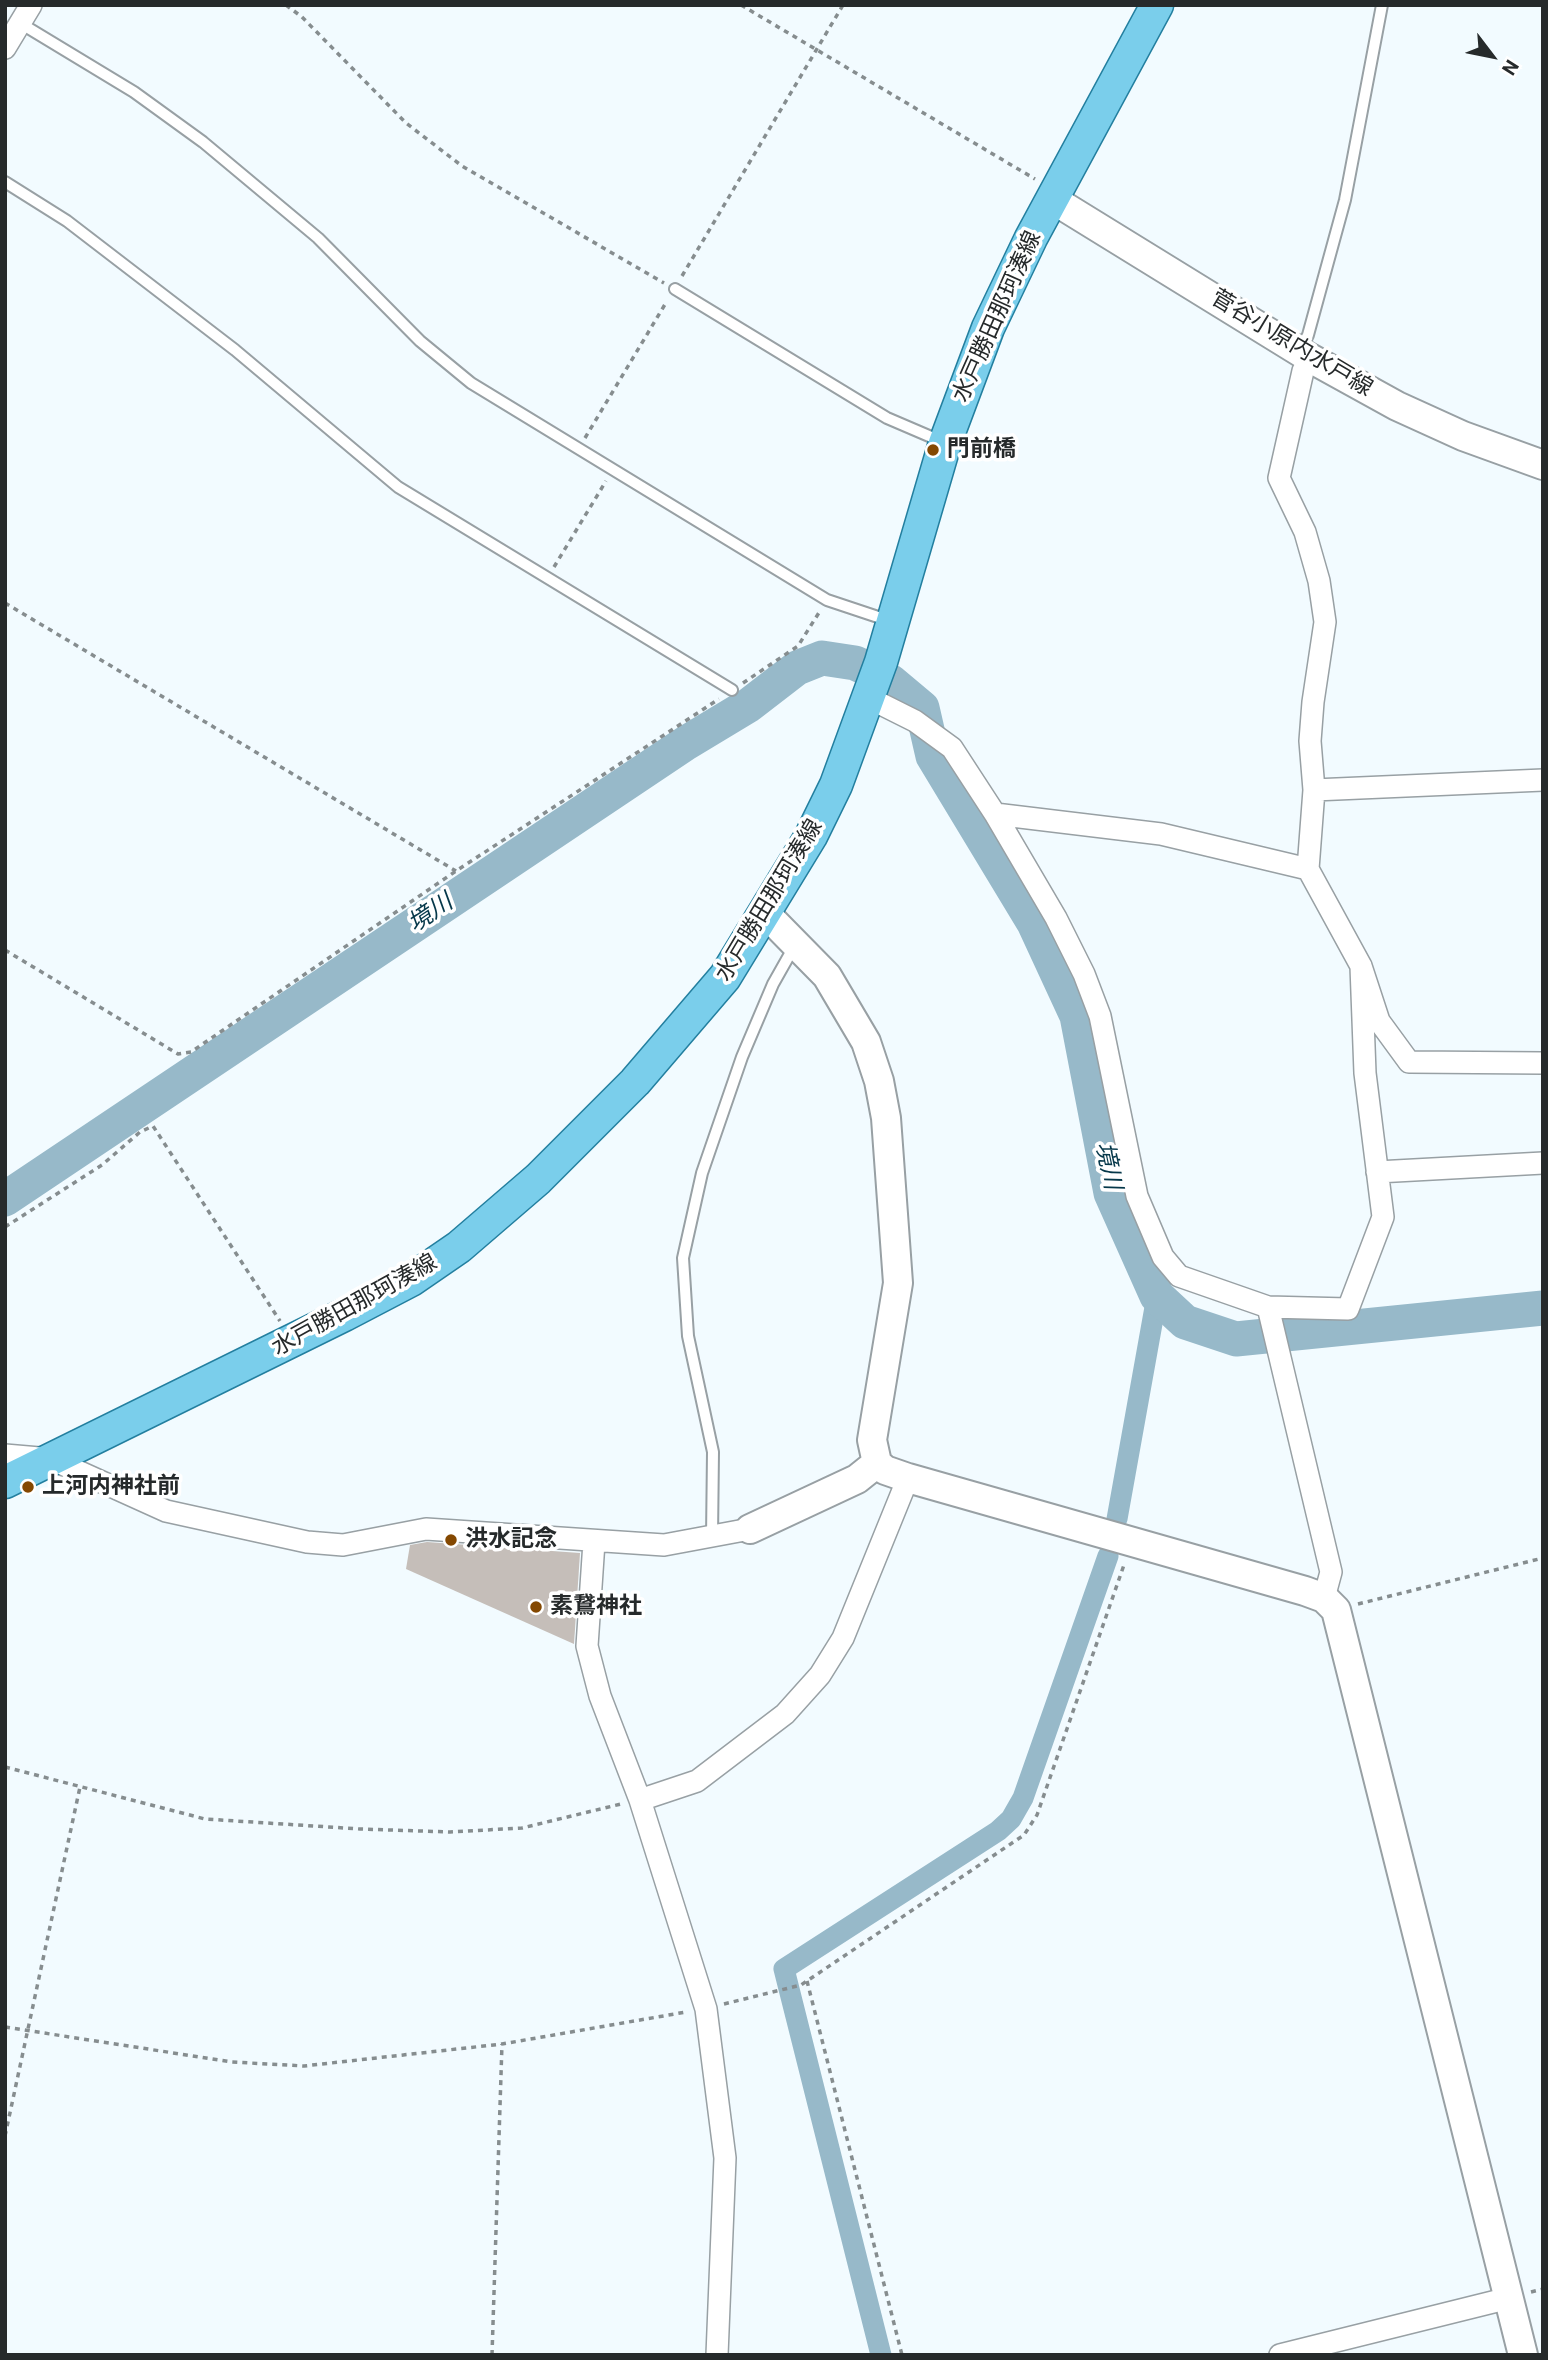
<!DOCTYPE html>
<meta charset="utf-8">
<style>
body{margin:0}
#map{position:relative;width:1548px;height:2360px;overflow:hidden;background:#f2fbff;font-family:Roboto,sans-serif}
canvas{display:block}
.frame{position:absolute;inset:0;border:7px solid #262a2b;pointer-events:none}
.north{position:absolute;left:1457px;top:21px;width:70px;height:70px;-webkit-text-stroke:5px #fff;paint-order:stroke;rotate:122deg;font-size:19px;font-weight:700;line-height:28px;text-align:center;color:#262a2b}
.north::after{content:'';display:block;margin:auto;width:24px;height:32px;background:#262a2b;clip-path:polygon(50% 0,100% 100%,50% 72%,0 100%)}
</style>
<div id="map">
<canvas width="1548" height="2360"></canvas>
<div class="frame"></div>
<div class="north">N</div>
</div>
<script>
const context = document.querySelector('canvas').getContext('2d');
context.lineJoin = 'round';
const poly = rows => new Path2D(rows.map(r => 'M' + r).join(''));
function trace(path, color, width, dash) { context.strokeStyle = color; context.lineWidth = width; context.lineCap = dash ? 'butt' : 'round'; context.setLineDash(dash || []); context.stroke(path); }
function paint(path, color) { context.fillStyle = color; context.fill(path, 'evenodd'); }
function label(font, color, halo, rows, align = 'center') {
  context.font = font + ' Roboto,"Noto Sans JP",sans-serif'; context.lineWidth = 7; context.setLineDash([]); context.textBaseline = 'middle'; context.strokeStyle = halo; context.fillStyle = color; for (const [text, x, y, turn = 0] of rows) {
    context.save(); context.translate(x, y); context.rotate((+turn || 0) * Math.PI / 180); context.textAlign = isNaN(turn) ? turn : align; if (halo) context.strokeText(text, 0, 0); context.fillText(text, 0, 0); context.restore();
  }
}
trace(poly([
 [1117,1519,1157,1296],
 [881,2355,784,1969,998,1831,1011,1819,1023,1798,1108,1556]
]), '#97b9c9', 21);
trace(poly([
 [891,682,922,708,933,756,1034,923,1077,1016,1111,1193,1157,1296,1185,1322,1236,1339,1543,1308],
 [5,1199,686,743,749,705,797,668,822,658,855,663,866,668]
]), '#97b9c9', 35);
paint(poly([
 [427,1542,580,1553,574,1644,406,1569,410,1545]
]), '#c5beb9');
const lane = poly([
 [20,23,134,92,203,142,318,238,420,341,471,383,827,600,890,621],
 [5,182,67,221,235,350,398,487,732,690],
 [675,289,887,418,943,442],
 [1301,349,1308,335,1345,200,1382,5],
 [712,1537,713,1452,688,1336,683,1258,702,1173,742,1057,773,984,795,945]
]);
const street = poly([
 [5,48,31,5],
 [1310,358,1303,371,1279,478,1305,532,1319,581,1325,622,1313,702,1310,741,1314,790,1308,869,1361,966,1379,1021,1409,1062,1543,1063],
 [869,698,915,721,952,748,995,814,1056,918,1084,974,1100,1016,1137,1196,1163,1257,1179,1276,1268,1307,1348,1309,1383,1217,1365,1073,1361,966],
 [1314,790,1543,780],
 [995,814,1161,834,1308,869],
 [1377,1172,1543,1163],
 [1268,1307,1331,1572,1324,1598],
 [5,1455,51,1459,166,1511,307,1542,343,1545,426,1529,664,1545,750,1529],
 [594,1542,587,1646,600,1696,640,1800,706,2009,725,2158,717,2355],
 [640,1800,697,1781,785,1714,820,1675,843,1638,908,1478],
 [1280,2355,1509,2298]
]);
const secondary = poly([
 [1052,199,1310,358,1397,406,1463,436,1543,465],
 [766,914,827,976,866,1042,879,1081,886,1118,898,1283,872,1440,877,1463,885,1470,908,1478,1305,1591,1324,1598,1336,1610,1523,2355],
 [750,1529,857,1479,877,1463]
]);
const primary = poly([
 [5,1482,344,1315,411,1280,459,1247,538,1179,635,1082,725,977,811,836,836,785,881,662,945,443,988,328,1031,238,1157,5]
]);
trace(lane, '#98a0a4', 14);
trace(street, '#98a0a4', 24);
trace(secondary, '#98a0a4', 32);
trace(primary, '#237f9f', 35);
trace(poly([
 [286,5,302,17,406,123,462,166,664,283],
 [741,5,1035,179],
 [682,276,843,5],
 [585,438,667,301],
 [554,567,606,481],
 [5,603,456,871],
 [743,683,798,646,820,611],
 [5,950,178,1054,191,1052,456,871,719,699],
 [5,1227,102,1165,140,1132,153,1126,280,1321],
 [1358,1604,1543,1558],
 [5,1767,205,1819,360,1829,450,1832,522,1828,621,1804],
 [807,1981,902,2355],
 [724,2004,801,1985,1024,1835,1037,1815,1125,1562],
 [5,2027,232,2062,304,2066,502,2044,686,2012],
 [5,2136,80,1787],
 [1531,2292,1543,2289],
 [492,2355,502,2044]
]), '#868d8f', 3.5, [5, 5]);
trace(lane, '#fff', 10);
trace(street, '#fff', 21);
trace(secondary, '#fff', 28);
trace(primary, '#7aceeb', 32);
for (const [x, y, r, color] of [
 [933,450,7,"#844801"],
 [28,1487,7,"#844801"],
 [451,1540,7,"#844801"],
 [536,1607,7,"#844801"]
]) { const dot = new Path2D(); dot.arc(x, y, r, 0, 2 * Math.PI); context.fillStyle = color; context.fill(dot); trace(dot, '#fff', 2.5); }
label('23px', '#262a2b', '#fff', [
 ["水戸勝田那珂湊線",998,317,-66],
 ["菅谷小原内水戸線",1291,344,31],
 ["水戸勝田那珂湊線",770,901,-59],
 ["水戸勝田那珂湊線",355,1306,-29]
]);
label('bold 23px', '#262a2b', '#fff', [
 ["門前橋",947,450],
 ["上河内神社前",42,1487],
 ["洪水記念",465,1540],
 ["素鵞神社",550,1607]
], 'left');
label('italic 24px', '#06384a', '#fff', [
 ["境川",431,914,-34],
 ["境川",1107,1166,78]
]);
</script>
